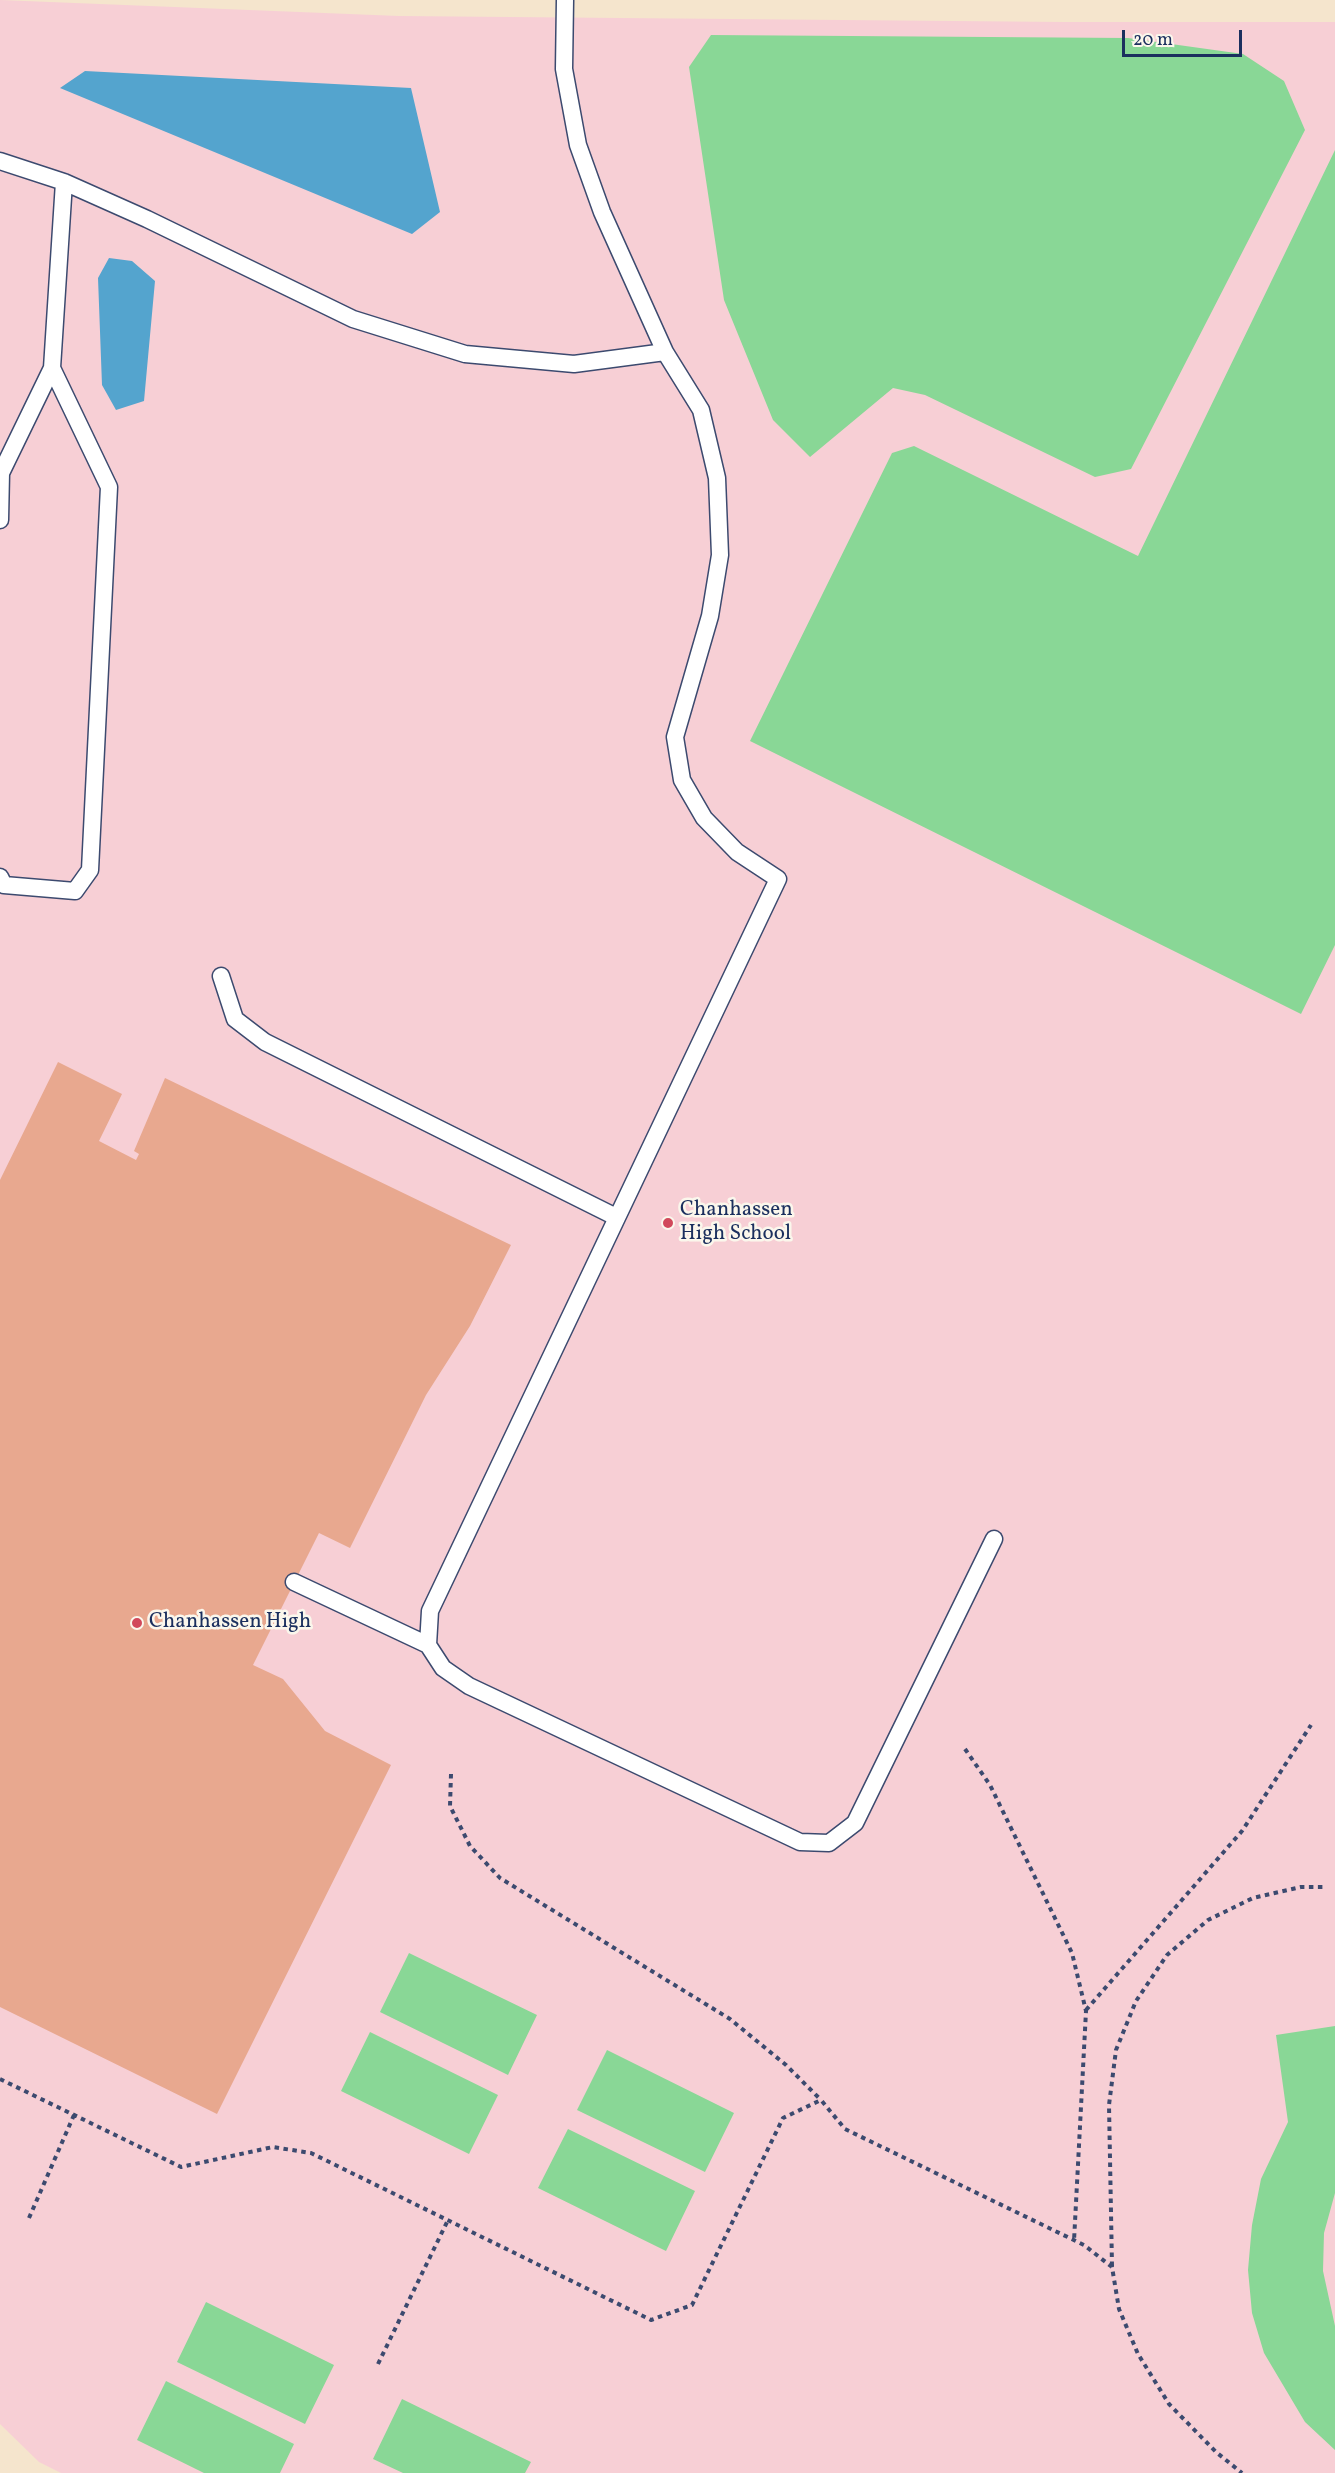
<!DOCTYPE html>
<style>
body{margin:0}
#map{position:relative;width:1335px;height:2473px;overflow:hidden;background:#f5e5cd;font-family:Vollkorn,serif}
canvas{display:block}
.scale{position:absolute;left:1122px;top:30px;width:120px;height:27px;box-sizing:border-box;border:3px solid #1b2f5e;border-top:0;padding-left:8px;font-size:18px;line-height:21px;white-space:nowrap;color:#1b2f5e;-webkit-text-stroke:4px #fbf7ec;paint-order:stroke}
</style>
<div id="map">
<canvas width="1335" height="2473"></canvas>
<div class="scale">20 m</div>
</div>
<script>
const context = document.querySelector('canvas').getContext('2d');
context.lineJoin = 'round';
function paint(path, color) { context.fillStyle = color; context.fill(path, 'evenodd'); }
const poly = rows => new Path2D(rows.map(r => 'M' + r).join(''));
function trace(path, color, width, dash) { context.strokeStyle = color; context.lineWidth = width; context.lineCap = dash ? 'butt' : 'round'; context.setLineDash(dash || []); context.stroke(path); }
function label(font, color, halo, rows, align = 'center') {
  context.font = font + ' Vollkorn,serif'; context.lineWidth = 5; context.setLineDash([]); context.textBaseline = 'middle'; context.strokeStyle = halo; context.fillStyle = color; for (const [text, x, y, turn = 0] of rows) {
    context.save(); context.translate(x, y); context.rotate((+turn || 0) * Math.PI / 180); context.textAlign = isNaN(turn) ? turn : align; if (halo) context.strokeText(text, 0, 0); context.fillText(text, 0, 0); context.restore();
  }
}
paint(poly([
 [0,0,399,16,1064,22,1335,22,1335,2473,61,2473,39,2462,0,2424]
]), '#f7cfd5');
paint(poly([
 [711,35,1128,38,1243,54,1284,81,1305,130,1131,469,1095,477,925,395,893,388,810,457,773,420,724,300,689,67],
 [1335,150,1335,945,1301,1014,750,741,892,453,914,446,1138,556],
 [409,1953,537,2015,508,2075,380,2012],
 [1335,2026,1335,2193,1324,2233,1323,2271,1335,2326,1335,2450,1305,2422,1264,2353,1252,2313,1248,2270,1252,2225,1261,2179,1288,2122,1276,2035],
 [370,2032,498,2095,469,2154,341,2091],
 [607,2050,734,2113,705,2172,577,2110],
 [568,2129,695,2191,666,2251,538,2188],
 [206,2302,334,2365,305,2424,177,2362],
 [166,2381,294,2444,280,2473,204,2473,137,2440],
 [402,2399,531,2462,525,2473,403,2473,373,2459]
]), '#89d796');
paint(poly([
 [85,71,411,88,440,212,412,234,60,88],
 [109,258,132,261,155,281,144,401,116,410,102,385,98,278]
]), '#54a4ce');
paint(poly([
 [58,1062,122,1094,99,1141,136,1160,139,1154,134,1151,165,1078,511,1245,470,1326,426,1395,350,1548,319,1533,253,1665,283,1679,325,1731,391,1765,217,2114,0,2007,0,1180]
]), '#e8a88f');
const service = poly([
 [565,0,564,69,578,145,602,212,665,352,701,410,717,478,720,555,710,616,675,737,682,780,704,818,737,852,778,879,430,1611,428,1645,443,1668,469,1686,800,1842,829,1843,855,1823,994,1539],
 [0,161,64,182,147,219,353,319,465,354,574,364,665,352],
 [0,520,1,473,52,368,64,182],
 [0,877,4,885,75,891,90,870,109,487,52,368],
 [221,976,235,1019,265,1042,616,1217],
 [294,1582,428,1645]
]);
trace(service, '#3c4a6f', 19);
trace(poly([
 [965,1749,990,1785,1072,1953,1086,2011,1074,2241],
 [451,1774,450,1806,470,1846,500,1878,730,2019,786,2065,821,2100],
 [1086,2010,1242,1831,1311,1725],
 [0,2079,181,2167,273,2147,311,2153,651,2320,692,2305,783,2118,821,2100,845,2129,1084,2245,1112,2267,1119,2309,1138,2354,1169,2404,1216,2452,1242,2473],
 [29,2218,74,2115],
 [1112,2266,1109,2105,1116,2050,1136,2001,1167,1955,1208,1920,1253,1898,1301,1887,1326,1887],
 [378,2364,448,2220]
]), '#3c4a6f', 4, [4.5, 4.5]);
trace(service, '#fff', 16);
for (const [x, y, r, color] of [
 [668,1223,6,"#d1495b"],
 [137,1623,6,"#d1495b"]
]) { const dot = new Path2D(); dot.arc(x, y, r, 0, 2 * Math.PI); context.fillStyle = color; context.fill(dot); trace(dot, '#fbf7ec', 2); }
label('21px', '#1b2f5e', '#fbf7ec', [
 ["Chanhassen",680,1211],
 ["High School",680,1235],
 ["Chanhassen High",149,1623]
], 'left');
</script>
